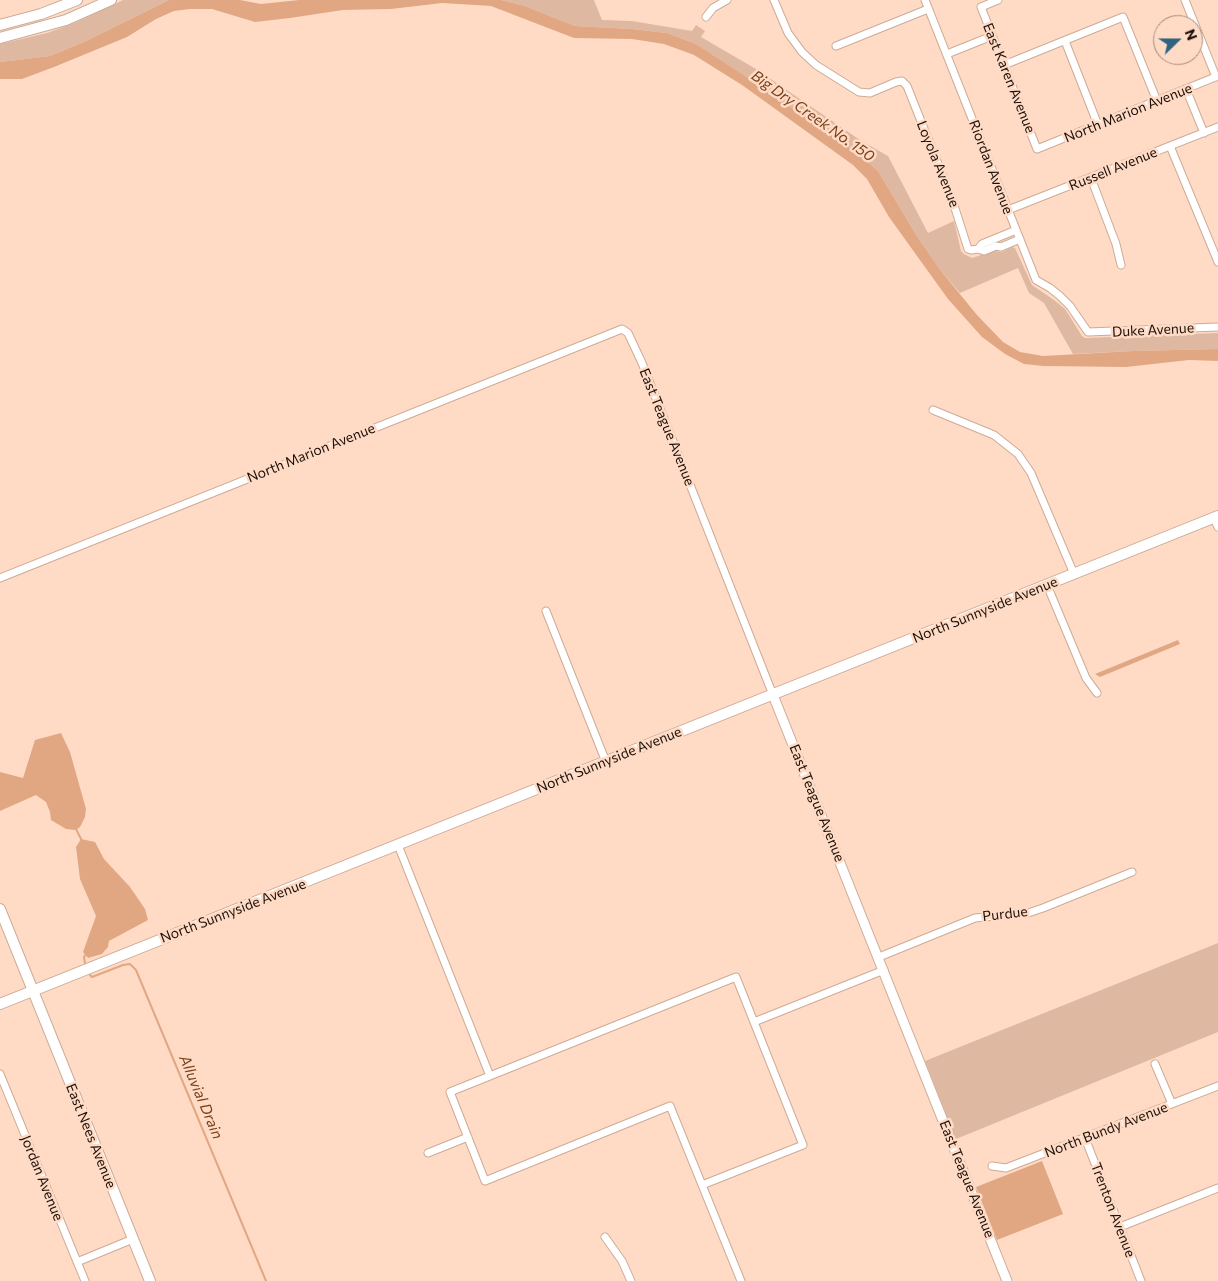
<!DOCTYPE html>
<style>
body{margin:0}
#map{position:relative;width:1218px;height:1281px;overflow:hidden;background:#ffdbc6;font-family:Commissioner,sans-serif}
canvas{display:block}
.north{position:absolute;left:1153px;top:15px;width:50px;height:50px;box-sizing:border-box;background:#ffdbc6;border:1px solid #a48a7a;border-radius:50%;rotate:68deg;font-size:14px;font-weight:700;line-height:20px;text-align:center;color:#1c1009}
.north::after{content:'';display:block;margin:auto;width:18px;height:22px;background:#2e6480;clip-path:polygon(50% 0,100% 100%,50% 72%,0 100%)}
</style>
<div id="map">
<canvas width="1218" height="1281"></canvas>
<div class="north">N</div>
</div>
<script>
const context = document.querySelector('canvas').getContext('2d');
context.lineJoin = 'round';
function paint(path, color) { context.fillStyle = color; context.fill(path, 'evenodd'); }
const poly = rows => new Path2D(rows.map(r => 'M' + r).join(''));
function trace(path, color, width, dash) { context.strokeStyle = color; context.lineWidth = width; context.lineCap = dash ? 'butt' : 'round'; context.setLineDash(dash || []); context.stroke(path); }
function label(font, color, halo, rows, align = 'center') {
  context.font = font + ' Commissioner,sans-serif'; context.lineWidth = 5; context.setLineDash([]); context.textBaseline = 'middle'; context.strokeStyle = halo; context.fillStyle = color; for (const [text, x, y, turn = 0] of rows) {
    context.save(); context.translate(x, y); context.rotate((+turn || 0) * Math.PI / 180); context.textAlign = isNaN(turn) ? turn : align; if (halo) context.strokeText(text, 0, 0); context.fillText(text, 0, 0); context.restore();
  }
}
paint(poly([
 [123,0,169,0,84,42,50,56,0,62,0,44,47,33,77,22],
 [501,0,594,0,602,20,632,21,692,31,696,25,705,31,701,37,756,69,860,140,888,156,928,233,954,221,961,251,964,254,972,258,993,251,1002,252,1012,247,1015,248,1032,285,1054,300,1065,309,1082,336,1085,338,1218,333,1218,349,1133,351,1073,354,1044,303,1029,293,1018,268,960,293,941,271,918,238,878,171,860,155,747,77,696,44,667,33,632,29,575,26,525,6],
 [1218,943,1218,1032,956,1139,925,1061]
]), '#dfb8a1');
paint(poly([
 [169,0,240,0,261,4,299,0,501,0,525,6,575,26,632,29,667,33,696,44,747,77,860,155,878,171,918,238,941,271,977,315,1003,342,1020,352,1043,356,1133,351,1218,349,1218,361,1189,360,1126,367,1043,366,1024,364,1005,354,982,337,948,299,889,217,867,179,853,165,742,85,694,55,664,44,632,39,574,38,491,6,442,3,391,9,343,10,290,18,255,22,212,9,190,9,174,11,156,19,127,37,54,67,22,79,0,79,0,62,50,56,84,42],
 [1178,640,1180,644,1100,677,1095,674],
 [61,733,70,752,86,809,85,817,80,827,76,830,66,829,51,820,50,812,46,802,36,795,0,811,0,772,23,778,35,740],
 [81,839,95,842,104,859,130,887,145,909,148,920,109,941,108,947,102,954,88,958,83,952,96,916,80,879,76,847],
 [1042,1161,1063,1214,997,1240,976,1187]
]), '#e1a783');
trace(poly([
 [76,829,82,841],
 [85,964,84,957,86,954],
 [90,975,92,977,123,965,130,964,136,970,266,1281]
]), '#e1a783', 2);
const minor = poly([
 [774,0,788,33,802,52,816,65,859,92,870,93,896,82,902,81,907,86,952,199,968,249,971,250,978,249,984,251,996,246,1001,247,1020,239],
 [925,0,1036,280,1050,288,1060,296,1070,306,1088,332,1218,327],
 [998,0,981,7,1037,149,1218,76],
 [1185,0,1216,77],
 [706,17,713,8,727,0],
 [1065,41,1098,125],
 [836,46,928,9],
 [947,54,992,36],
 [1004,65,1123,17,1157,101],
 [1186,89,1204,133],
 [1170,146,1218,262],
 [1091,178,1116,244,1121,265],
 [1008,210,1218,127],
 [978,249,982,244,1016,230],
 [933,410,994,435,1018,454,1031,473,1074,574],
 [1214,518,1218,527],
 [0,578,622,329,628,333,642,363,773,695],
 [1047,585,1086,678,1097,693],
 [546,611,606,762],
 [398,845,490,1076],
 [879,957,975,918,1028,913,1043,908,1132,872],
 [754,1022,884,970],
 [1155,1064,1172,1104],
 [0,1074,85,1281],
 [1085,1138,1141,1281],
 [428,1153,468,1137],
 [992,1166,1006,1168,1218,1086],
 [702,1185,803,1145,736,977,450,1092,485,1181,670,1106,741,1281],
 [1120,1227,1218,1188],
 [605,1237,622,1261,631,1281],
 [77,1262,133,1239]
]);
const tertiary = poly([
 [773,695,1007,1281]
]);
const secondary = poly([
 [0,25,41,14,77,0],
 [0,38,66,20,111,0],
 [0,909,150,1281],
 [0,1004,1218,516]
]);
trace(minor, '#cdab96', 9);
trace(tertiary, '#cdab96', 11);
trace(secondary, '#cdab96', 12);
trace(minor, '#fff', 7);
trace(tertiary, '#fff', 9);
trace(secondary, '#fff', 10);
label('14px', '#1c1009', '#ffdbc6', [
 ["East Karen Avenue",1009,78,68],
 ["North Marion Avenue",1128,113,-22],
 ["Loyola Avenue",938,164,68],
 ["Riordan Avenue",991,167,69],
 ["Russell Avenue",1113,169,-22],
 ["Duke Avenue",1153,330,-3],
 ["East Teague Avenue",667,427,68],
 ["North Marion Avenue",311,453,-22],
 ["North Sunnyside Avenue",985,610,-22],
 ["North Sunnyside Avenue",609,760,-22],
 ["East Teague Avenue",817,803,68],
 ["North Sunnyside Avenue",233,911,-21],
 ["Purdue",1005,914,-7],
 ["North Bundy Avenue",1106,1130,-21],
 ["East Nees Avenue",91,1136,68],
 ["Jordan Avenue",42,1178,68],
 ["East Teague Avenue",967,1179,68],
 ["Trenton Avenue",1113,1210,69]
]);
label('italic 15px', '#79421b', '#ffdbc6', [
 ["Big Dry Creek No. 150",813,116,35],
 ["Alluvial Drain",201,1097,67]
]);
</script>
